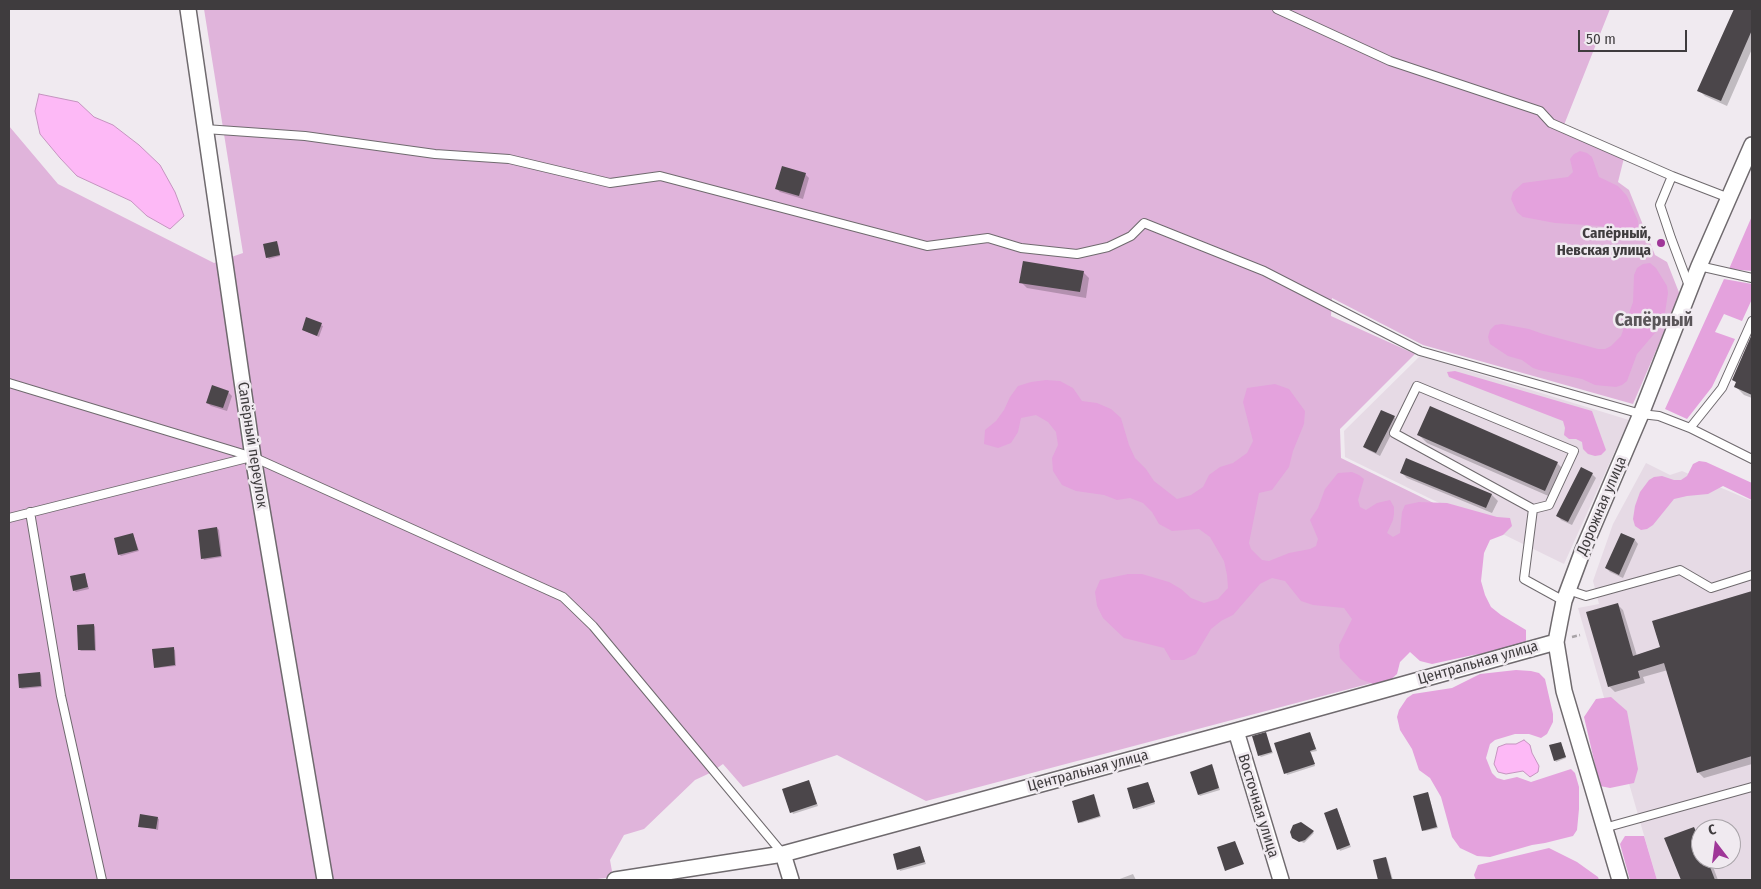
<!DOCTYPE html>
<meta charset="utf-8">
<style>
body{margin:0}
#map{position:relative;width:1761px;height:889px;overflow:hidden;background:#f0eaf0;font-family:"Fira Sans Condensed",sans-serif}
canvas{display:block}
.frame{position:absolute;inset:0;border:10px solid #3f3c3e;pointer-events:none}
.north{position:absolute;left:1691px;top:819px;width:50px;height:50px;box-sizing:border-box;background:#f0eaf0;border:1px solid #a9a4a9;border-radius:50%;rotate:345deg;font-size:14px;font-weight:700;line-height:20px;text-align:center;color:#3f3c3e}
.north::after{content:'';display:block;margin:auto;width:18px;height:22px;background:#9f3698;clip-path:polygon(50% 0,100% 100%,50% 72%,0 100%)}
.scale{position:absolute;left:1578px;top:30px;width:109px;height:22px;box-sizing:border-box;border:2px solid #3f3c3e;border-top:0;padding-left:6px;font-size:15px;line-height:18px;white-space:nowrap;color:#3f3c3e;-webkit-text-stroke:4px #f0eaf0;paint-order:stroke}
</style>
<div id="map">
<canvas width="1761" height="889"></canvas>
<div class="frame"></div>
<div class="north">С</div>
<div class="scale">50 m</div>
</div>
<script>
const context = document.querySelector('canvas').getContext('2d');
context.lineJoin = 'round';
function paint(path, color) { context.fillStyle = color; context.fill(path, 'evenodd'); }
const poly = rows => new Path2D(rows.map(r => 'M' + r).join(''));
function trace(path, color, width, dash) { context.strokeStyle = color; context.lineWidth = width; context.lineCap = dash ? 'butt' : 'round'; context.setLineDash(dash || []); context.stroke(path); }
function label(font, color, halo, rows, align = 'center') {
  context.font = font + ' "Fira Sans Condensed",sans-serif'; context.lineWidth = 5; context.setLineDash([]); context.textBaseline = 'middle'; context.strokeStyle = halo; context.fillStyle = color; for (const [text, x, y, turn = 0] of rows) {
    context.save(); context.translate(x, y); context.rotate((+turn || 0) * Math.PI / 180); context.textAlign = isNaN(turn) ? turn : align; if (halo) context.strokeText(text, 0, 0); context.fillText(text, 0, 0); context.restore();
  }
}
paint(poly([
 [1420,356,1629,420,1564,564,1345,457,1344,431],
 [1646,463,1670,475,1682,471,1752,501,1752,880,1657,880,1578,608,1599,604,1593,581,1613,524],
 [1701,829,1731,829,1731,859,1701,859]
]), '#e6dae5');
paint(poly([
 [204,9,1610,9,1562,130,1624,158,1618,182,1629,190,1655,255,1667,262,1680,295,1633,404,1423,345,1332,298,1331,316,1415,354,1340,429,1341,458,1452,512,1383,680,926,801,837,755,743,787,723,764,710,773,695,780,644,829,624,835,610,860,613,877,589,880,9,880,9,126,58,184,214,263,243,253]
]), '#e0b4db');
paint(poly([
 [1580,151,1587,153,1592,157,1599,177,1618,186,1627,196,1638,221,1639,235,1633,237,1601,226,1555,223,1523,217,1517,212,1511,199,1513,192,1523,183,1568,177,1573,172,1570,159,1574,154],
 [1752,216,1752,271,1729,269],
 [1650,263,1656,268,1667,286,1668,293,1665,313,1660,327,1637,354,1627,381,1622,385,1616,387,1595,385,1582,379,1539,370,1533,368,1522,360,1508,356,1490,344,1488,337,1490,330,1495,325,1502,324,1529,329,1543,334,1598,349,1605,349,1611,346,1621,336,1633,302,1634,275,1637,268,1643,264],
 [1724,279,1752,284,1752,299,1742,321,1724,314,1715,332,1735,339,1712,387,1687,419,1665,409],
 [1455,371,1592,411,1606,450,1601,455,1595,456,1588,454,1583,449,1582,442,1576,439,1569,439,1564,435,1565,428,1563,421,1449,377,1447,372],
 [1046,380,1060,381,1073,388,1082,401,1097,403,1111,409,1121,418,1129,445,1135,458,1146,469,1154,481,1177,499,1191,495,1203,487,1209,475,1220,467,1233,463,1247,453,1253,441,1243,402,1247,388,1275,384,1289,389,1305,411,1304,424,1293,451,1289,467,1272,490,1259,493,1249,543,1251,549,1262,560,1269,561,1289,553,1310,549,1316,546,1318,539,1310,520,1318,508,1325,489,1338,473,1352,472,1359,475,1364,479,1358,500,1360,507,1366,510,1377,503,1390,500,1394,507,1394,514,1393,520,1387,533,1393,537,1400,533,1402,512,1405,505,1419,502,1447,503,1497,517,1510,518,1512,526,1503,535,1490,540,1484,553,1481,581,1485,595,1491,607,1501,615,1526,630,1526,644,1501,651,1473,655,1432,664,1420,661,1410,652,1400,662,1397,674,1387,683,1373,684,1360,679,1340,658,1339,645,1352,619,1344,608,1313,605,1301,601,1285,581,1272,578,1260,584,1233,615,1221,621,1211,629,1196,654,1184,660,1171,660,1164,648,1124,638,1103,618,1097,606,1095,592,1100,580,1128,574,1142,574,1169,582,1181,589,1191,598,1204,603,1218,599,1228,588,1227,575,1224,561,1210,537,1199,529,1172,531,1159,524,1152,512,1143,503,1130,498,1117,500,1104,495,1076,491,1062,485,1053,471,1052,458,1058,445,1056,432,1048,422,1036,415,1021,418,1018,432,1011,443,998,448,984,444,985,430,996,421,1004,410,1010,397,1018,386,1031,382],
 [1699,461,1706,462,1752,483,1752,500,1723,486,1708,494,1687,496,1674,499,1653,525,1647,529,1641,530,1635,526,1633,519,1635,506,1640,492,1649,480,1654,477,1662,476,1674,480,1681,480,1687,476,1693,464],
 [1516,670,1531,671,1539,673,1545,679,1553,714,1553,722,1547,734,1541,738,1529,734,1515,734,1495,740,1490,744,1486,758,1492,773,1497,778,1504,780,1517,777,1531,782,1571,769,1575,773,1579,787,1579,809,1577,830,1573,836,1545,843,1532,845,1490,857,1477,856,1460,848,1452,837,1441,797,1430,778,1419,770,1412,749,1400,730,1397,717,1399,710,1407,698,1413,694,1452,688,1480,674],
 [1611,697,1627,711,1638,769,1634,783,1610,788,1600,786,1584,717,1596,699],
 [1625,836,1644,836,1657,880,1630,880,1620,844],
 [1549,848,1577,862,1598,877,1599,880,1476,880,1474,875,1478,865]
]), '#e4a2dd');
const water = poly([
 [39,94,78,102,94,117,113,125,139,145,160,165,175,192,184,216,170,229,147,216,131,201,77,176,60,158,40,134,35,111,39,94],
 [1524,740,1530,745,1532,753,1539,766,1538,772,1530,777,1523,771,1506,774,1498,772,1494,764,1498,747,1506,744,1516,744,1524,740]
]);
paint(water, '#fdb9f6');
trace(water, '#c494bf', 1);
paint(poly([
 [1735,9,1752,9,1752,49,1727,106,1705,96,1699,90],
 [805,174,809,178,803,199,780,192,777,189],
 [278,244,280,256,269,259,267,257],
 [1083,272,1089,278,1086,298,1027,288,1021,282],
 [307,319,323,326,319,337,303,330],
 [1752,337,1752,398,1744,395,1736,387,1737,383,1733,380],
 [228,392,232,396,227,411,211,406,207,403],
 [1394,417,1398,421,1380,456,1368,450,1364,447],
 [1419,435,1557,463,1565,471,1553,498,1427,443],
 [1407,460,1492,495,1498,501,1492,513,1407,478,1401,472],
 [1592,474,1596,478,1572,525,1561,520,1558,516],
 [217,528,219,530,222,557,204,560,203,558],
 [133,534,139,551,121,556,119,554],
 [1622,534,1635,540,1638,544,1623,578,1610,572,1606,568],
 [85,575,89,589,76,592,74,590],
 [1752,592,1752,764,1704,778,1698,772,1668,670,1643,677,1645,683,1615,692,1609,686,1617,604,1623,610,1637,656,1661,648,1653,622],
 [94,625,95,627,96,651,81,651,80,650],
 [173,649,175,650,176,666,157,668,155,667],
 [40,673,41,675,42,687,22,689,20,688],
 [1310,733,1317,751,1311,752,1315,766,1287,775,1276,744],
 [1266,734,1273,753,1261,757,1259,755],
 [1561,743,1566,758,1556,762,1555,760],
 [1213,767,1220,790,1200,796,1199,795],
 [810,783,818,806,793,814,783,790],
 [1149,785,1155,804,1136,810,1135,808],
 [1428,793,1438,828,1425,831,1423,830],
 [1095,797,1101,817,1081,823,1079,822],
 [1338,811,1351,847,1340,851,1339,849],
 [157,818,159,819,158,830,140,826],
 [1304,825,1314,833,1304,843,1295,839],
 [1694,828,1701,837,1701,859,1710,859,1718,880,1682,880,1666,839],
 [920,847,926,864,900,871,894,855],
 [1386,858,1387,859,1393,880,1379,880,1374,861],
 [1133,874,1136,880,1117,880]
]), '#0003');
paint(poly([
 [1734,9,1752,9,1752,30,1721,101,1697,91],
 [782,166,806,173,799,196,775,189],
 [277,241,280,255,266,258,263,244],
 [1023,261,1084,271,1080,292,1019,283],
 [306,317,322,323,317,336,302,330],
 [1752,334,1752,395,1734,387,1736,382,1732,380],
 [212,385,229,391,223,408,206,403],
 [1430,406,1558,462,1545,491,1417,435],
 [1381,410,1395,416,1376,453,1363,447],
 [1406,458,1492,494,1486,508,1400,473],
 [1581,467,1593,473,1568,522,1556,516],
 [217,527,221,556,201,559,198,530],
 [133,533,138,550,118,555,114,538],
 [1621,533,1635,539,1619,575,1605,568],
 [85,573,88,587,73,591,70,576],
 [1752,591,1752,756,1697,773,1664,663,1638,671,1640,678,1608,687,1586,612,1618,603,1633,656,1660,647,1652,621],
 [94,624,95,650,78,650,77,625],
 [174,647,175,665,154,668,152,649],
 [40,672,41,686,19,688,18,674],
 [1266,732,1272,752,1258,756,1252,736],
 [1310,732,1316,749,1310,751,1315,764,1284,774,1274,743],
 [1561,742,1566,757,1554,761,1549,745],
 [1212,764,1219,788,1198,795,1190,772],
 [809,780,817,804,790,813,782,789],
 [1148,782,1155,802,1133,809,1127,788],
 [1428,792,1437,827,1422,831,1413,796],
 [1094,794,1100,816,1078,823,1072,801],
 [1337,808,1350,845,1337,850,1324,813],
 [140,814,158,817,156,829,138,827],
 [1301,822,1314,831,1305,840,1299,842,1292,838,1290,832,1293,825],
 [1694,827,1701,844,1701,859,1707,859,1715,880,1681,880,1664,838],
 [1235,841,1244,864,1225,871,1217,847],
 [920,846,925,862,897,870,893,854],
 [1386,857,1392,880,1378,880,1373,860]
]), '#4b464a');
const service = poly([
 [1277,9,1390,61,1540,111,1551,123,1672,176],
 [205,129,305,136,435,154,509,159,610,183,660,176,927,246,988,238,1021,248,1077,254,1108,247,1131,236,1144,223,1264,271,1420,351,1641,414,1659,416,1690,428,1752,459],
 [1699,266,1752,278],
 [1689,286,1671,238,1660,205,1672,176,1729,198],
 [9,383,253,457,563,597,593,626,783,854],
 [1690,428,1722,388,1752,321],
 [1533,509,1549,505,1574,451,1417,386,1394,433,1533,509,1524,579,1564,601],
 [30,512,61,696,102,880],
 [9,518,251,457],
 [1568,590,1586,596,1680,570,1711,588,1752,575],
 [1604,828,1752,787]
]);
const minor = poly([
 [188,9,253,457,325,880],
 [1236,731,1281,880],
 [783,854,791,880],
 [615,880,783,854,1236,731,1556,642],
 [1620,880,1564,691,1556,642,1560,621,1564,601,1583,550,1641,414,1699,266,1752,145]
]);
trace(service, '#6f6a6e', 10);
trace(minor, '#6f6a6e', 18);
trace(poly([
 [1572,637,1580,635]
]), '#a8a3a7', 2.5, [5, 2.5]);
trace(service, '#fff', 8);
trace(minor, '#fff', 15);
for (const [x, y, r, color] of [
 [1661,243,5,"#9f3698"]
]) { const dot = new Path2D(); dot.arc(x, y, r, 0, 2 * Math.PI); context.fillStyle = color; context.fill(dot); trace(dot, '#f0eaf0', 2); }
label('bold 15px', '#3f3c3e', '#f0eaf0', [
 ["Сапёрный,",1651,234],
 ["Невская улица",1651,251]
], 'right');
label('15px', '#3f3c3e', '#f0eaf0', [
 ["Сапёрный переулок",252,445,81],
 ["Дорожная улица",1602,506,-67],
 ["Центральная улица",1478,663,-16],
 ["Центральная улица",1088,771,-15],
 ["Восточная улица",1258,806,73]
]);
label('bold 18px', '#5a5559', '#f0eaf0', [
 ["Сапёрный",1654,321]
]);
</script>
